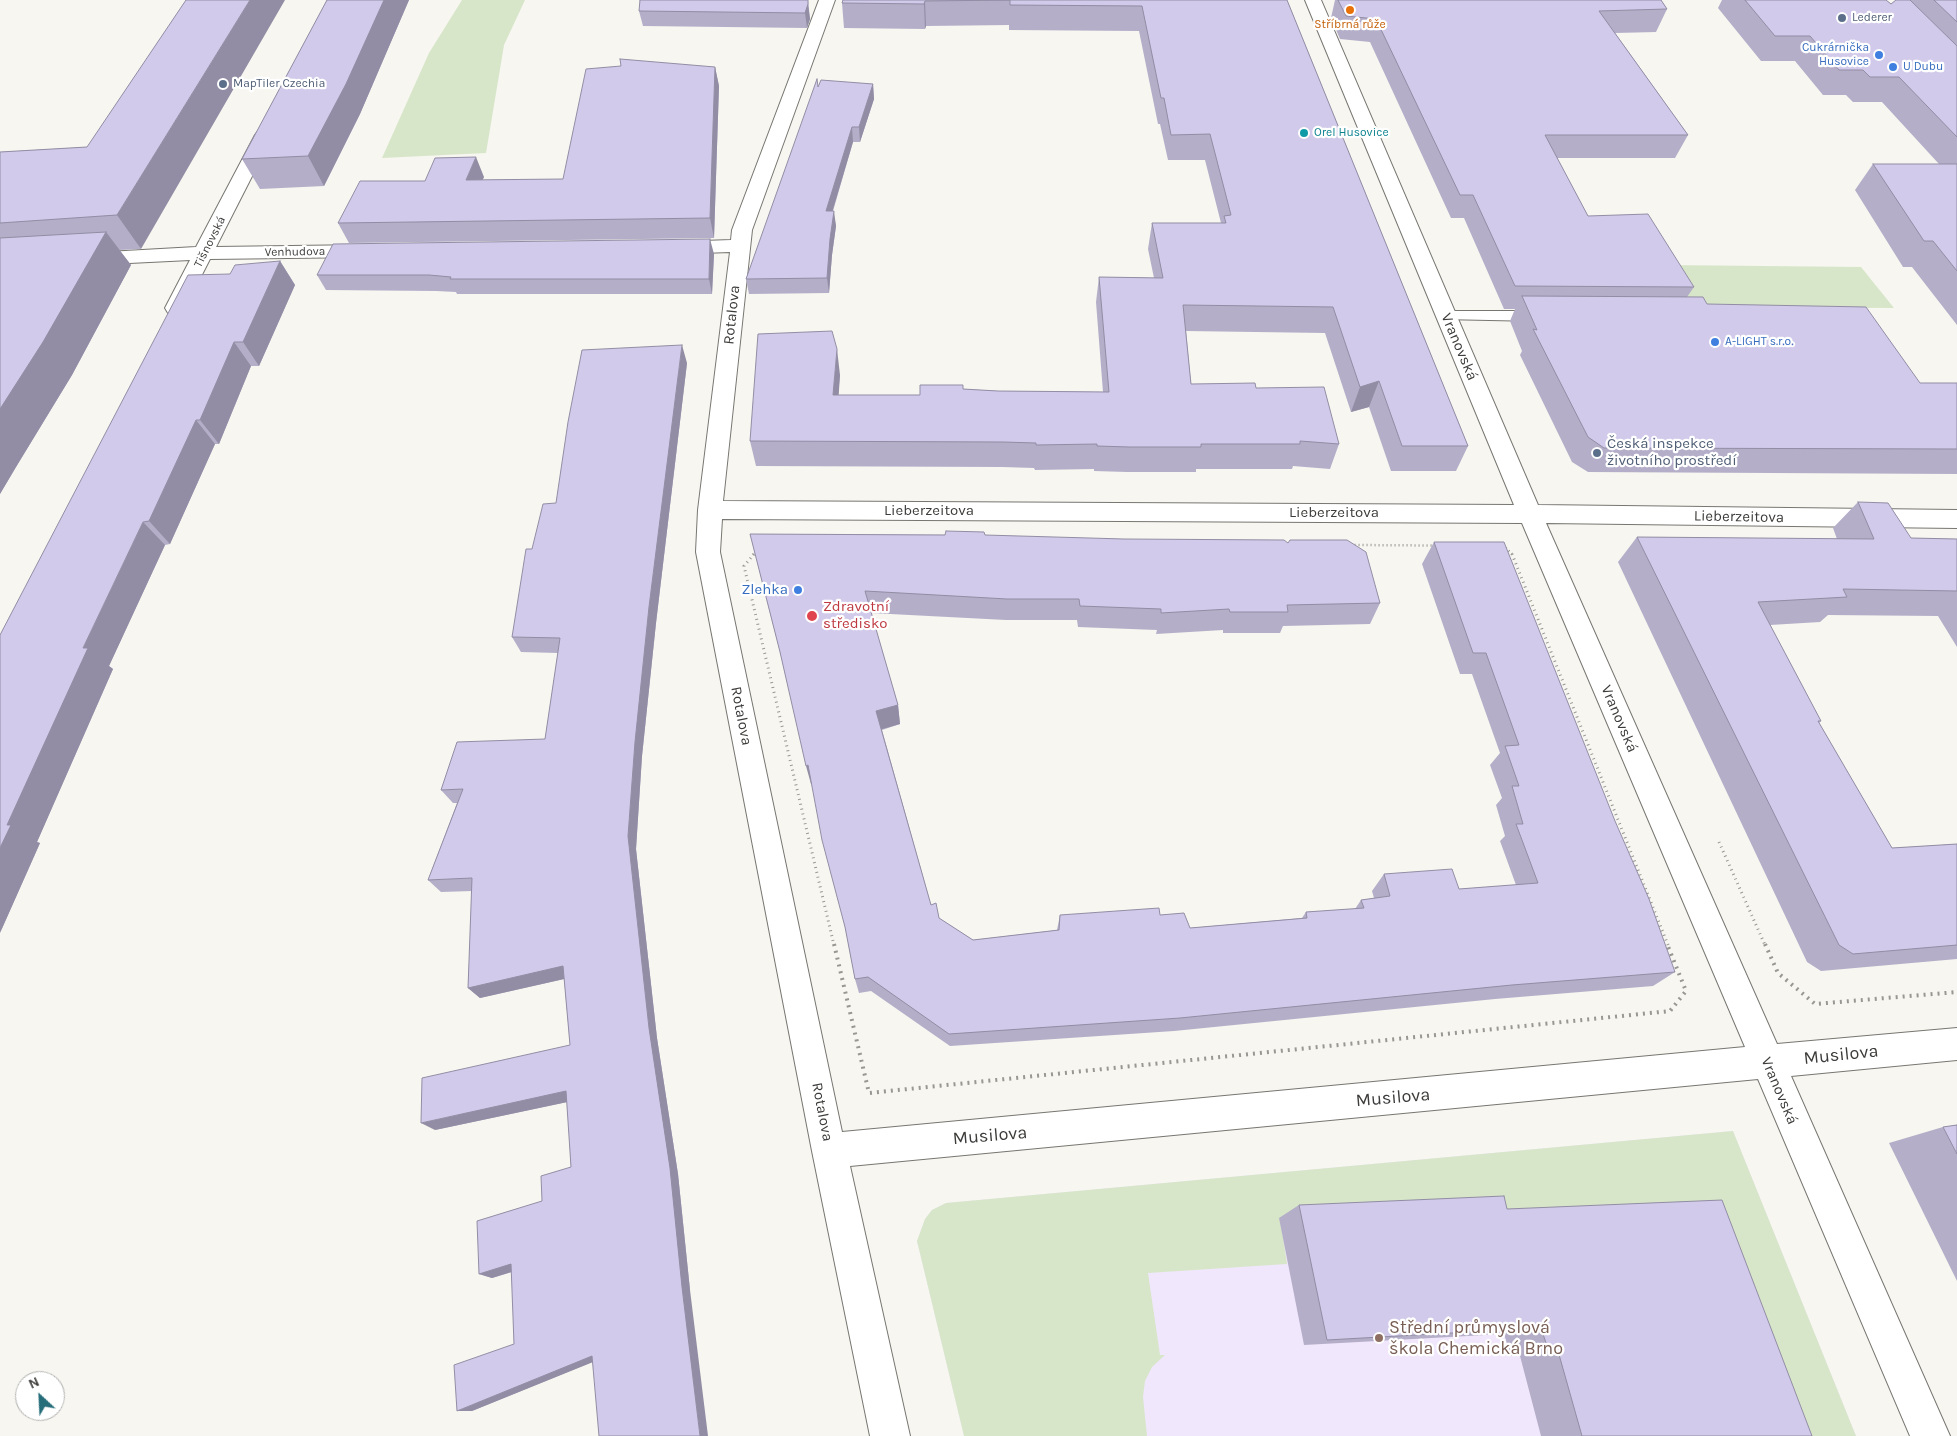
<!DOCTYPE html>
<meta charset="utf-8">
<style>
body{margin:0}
#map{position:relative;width:1957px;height:1436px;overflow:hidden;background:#f7f6f0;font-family:Karla,sans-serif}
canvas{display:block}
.north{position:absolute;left:15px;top:1371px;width:50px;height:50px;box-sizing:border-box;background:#fff;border:1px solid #b1b1b0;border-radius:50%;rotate:335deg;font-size:14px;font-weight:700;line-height:20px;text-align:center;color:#3d3c3a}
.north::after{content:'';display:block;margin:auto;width:18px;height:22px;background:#256d79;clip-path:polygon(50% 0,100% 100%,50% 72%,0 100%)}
</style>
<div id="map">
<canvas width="1957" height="1436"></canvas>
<div class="north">N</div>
</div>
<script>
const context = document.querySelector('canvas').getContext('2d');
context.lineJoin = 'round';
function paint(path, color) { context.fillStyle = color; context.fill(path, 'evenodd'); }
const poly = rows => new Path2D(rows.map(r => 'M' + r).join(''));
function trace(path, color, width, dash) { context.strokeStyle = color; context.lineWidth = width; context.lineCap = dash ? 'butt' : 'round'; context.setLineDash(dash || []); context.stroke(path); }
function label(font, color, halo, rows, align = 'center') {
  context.font = font + ' Karla,sans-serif'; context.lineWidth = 4.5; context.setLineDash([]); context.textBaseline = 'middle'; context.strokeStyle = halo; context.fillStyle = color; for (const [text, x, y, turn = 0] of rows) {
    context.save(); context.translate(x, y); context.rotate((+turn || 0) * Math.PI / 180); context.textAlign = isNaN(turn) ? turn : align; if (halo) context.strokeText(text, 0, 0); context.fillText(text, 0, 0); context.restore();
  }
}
paint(poly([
 [1733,1131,1856,1436,964,1436,917,1241,925,1219,932,1210,946,1203]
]), '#f1e7fc');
paint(poly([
 [462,0,525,0,504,45,486,153,382,158,429,53],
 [1665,265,1861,267,1894,308,1691,307],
 [1733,1131,1856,1436,1756,1436,1280,1218,1287,1264,1148,1273,1160,1355,1165,1355,1152,1367,1145,1381,1143,1397,1147,1436,964,1436,917,1241,925,1219,932,1210,946,1203]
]), '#d7e6c9');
const service = poly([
 [1446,311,1538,311,1543,313,1545,316,1543,319,1538,321,1441,319,1439,316,1441,313,1446,311]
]);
const minor = poly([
 [819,0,835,0,752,230,723,501,1514,505,1305,0,1321,0,1538,505,1957,510,1957,528,1546,523,1777,1044,1957,1028,1957,1060,1791,1076,1950,1436,1910,1436,1758,1079,850,1166,910,1436,870,1436,812,1151,696,552,698,510,730,252,674,254,667,252,664,248,667,244,674,242,731,240,732,230,819,0],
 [722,519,1522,523,1745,1047,842,1132,720,552,722,519],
 [264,130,270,131,273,135,216,247,366,245,373,247,376,251,373,255,366,257,210,259,185,308,182,313,175,315,168,313,165,308,190,260,89,265,82,263,79,259,82,255,89,253,196,247,255,135,258,131,264,130]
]);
trace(service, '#777671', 2);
trace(minor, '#777671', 2);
trace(poly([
 [753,555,765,541,1504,546,1513,555]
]), '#989793', 2.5, [1, 3]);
trace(poly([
 [754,554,744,566,834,945],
 [1512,554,1668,945],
 [1719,842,1765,945]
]), '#989793', 3, [1, 4]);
trace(poly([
 [834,944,869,1093,1670,1011,1686,991,1667,944],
 [1765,944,1778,973,1815,1004,1957,992]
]), '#989793', 4, [2, 5]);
paint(service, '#fff');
paint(minor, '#fff');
paint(poly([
 [327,0,409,0,360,114,324,186,260,189,242,159],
 [808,0,810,19,807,28,643,26,639,11],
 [843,0,1287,0,1468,446,1456,471,1391,471,1369,407,1351,412,1325,333,1186,331,1191,384,1256,388,1339,444,1330,469,1293,466,1292,469,1196,469,1196,472,1127,472,1094,471,1094,469,1035,470,1034,468,1002,467,756,466,750,441,840,375,838,395,920,395,963,389,998,391,1103,392,1096,302,1099,277,1154,278,1148,249,1152,223,1221,223,1205,160,1168,160,1160,124,1158,124,1139,31,1009,30,1009,25,926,26,925,29,844,28,842,3],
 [1335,0,1661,0,1667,9,1656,32,1615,33,1688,135,1675,158,1557,158,1588,216,1694,287,1687,297,1707,304,1920,383,1957,383,1957,474,1588,472,1572,462,1520,355,1522,351,1510,321,1515,309,1504,309,1464,218,1451,218,1370,42,1340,39,1331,18],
 [1722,0,1886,0,1891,4,1896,0,1957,0,1957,325,1912,267,1903,267,1855,190,1873,164,1939,164,1882,102,1853,102,1846,95,1823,95,1795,61,1761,61,1718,8],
 [715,67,719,86,714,238,349,243,338,223,425,181,484,177,482,180,563,179],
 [873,84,874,99,860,142,853,142,833,211,836,226,832,255,829,293,749,294,746,279,818,87],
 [87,147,141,249,119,250,131,265,72,375,16,467,0,494,0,152],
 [714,254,712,294,457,294,456,292,436,291,326,290,317,275],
 [280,261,295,285,259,366,251,366,219,444,215,444,170,544,165,545,109,666,113,669,37,842,40,843,0,933,230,274],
 [687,363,656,623,642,756,636,849,657,1038,678,1174,690,1290,592,1362,472,1411,514,1344,512,1272,492,1278,479,1274,571,1167,567,1102,435,1130,570,1045,564,979,480,998,468,988,472,891,441,892,428,880,457,803,453,803,441,790,545,739,558,653,521,652,512,637,532,549],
 [1858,502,1911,538,1957,539,1957,647,1938,616,1828,615,1820,622,1770,625,1821,721,1819,723,1892,848,1957,844,1957,959,1821,971,1807,962,1618,562,1637,537,1837,539,1833,528],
 [750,534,985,535,1380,603,1370,624,1283,626,1280,633,1223,633,1223,630,1156,634,1157,630,1078,627,1077,620,1006,620,871,613,898,705,900,724,882,730,931,905,939,918,973,940,1057,930,1060,915,1160,915,1190,928,1302,918,1306,912,1355,909,1361,900,1374,898,1372,891,1384,874,1459,889,1516,885,1500,841,1505,836,1496,805,1502,798,1490,765,1500,753,1472,674,1460,674,1422,564,1434,542,1675,972,1653,986,1495,999,1174,1031,950,1046,871,991,859,993,855,979,845,927,812,784,780,652],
 [1957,1125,1957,1281,1889,1143,1943,1127],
 [1299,1205,1507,1209,1812,1436,1541,1436,1520,1356,1511,1356,1504,1334,1304,1345,1279,1218]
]), '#b4aec9');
paint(poly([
 [250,0,285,0,141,249,117,215],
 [384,0,409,0,360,114,324,186,308,156],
 [925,1,926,26,925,29,924,4],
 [808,4,810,19,807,28,805,13],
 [715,67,719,86,714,238,710,218],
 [873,84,874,99,860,142,859,127],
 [852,127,853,142,828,226,826,211],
 [476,157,484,177,474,200,466,180],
 [834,211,836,226,832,255,829,293,827,278,830,239],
 [106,232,131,265,72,375,16,467,0,494,0,409],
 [710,239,714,254,712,294,709,279],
 [280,261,295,285,259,366,243,342],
 [234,342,251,366,219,444,200,420],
 [682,345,687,363,656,623,642,756,636,849,657,1038,678,1174,690,1290,708,1436,700,1436,649,1028,628,836,635,742,649,607],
 [837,349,840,375,837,420,833,395],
 [1379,381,1369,407,1351,412,1360,387],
 [196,420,215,444,170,544,149,521],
 [143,522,165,545,109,666,113,669,37,842,40,843,0,933,0,848,7,825,83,648],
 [898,705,900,724,879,730,876,711],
 [808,765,813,784,811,784,806,766],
 [563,966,573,977,480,998,468,988],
 [566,1091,577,1100,435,1130,421,1123],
 [511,1264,524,1268,492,1278,479,1274],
 [592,1356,603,1358,472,1411,457,1411]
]), '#928da4');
const building = poly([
 [186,0,250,0,117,215,0,223,0,152,87,147,186,0],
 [327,0,384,0,346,84,308,156,242,159,327,0],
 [640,0,808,0,808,4,805,13,639,11,640,0],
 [843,0,1287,0,1468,446,1402,446,1379,381,1360,387,1333,307,1183,305,1191,384,1255,383,1256,388,1324,387,1339,444,1300,441,1300,444,1201,444,1201,447,1130,447,1097,446,1097,444,1036,445,1036,443,1003,442,750,441,758,334,832,331,837,349,833,395,920,395,920,385,963,385,963,389,998,391,1109,392,1099,277,1163,278,1152,223,1226,223,1224,216,1231,215,1210,134,1171,135,1164,98,1161,98,1142,6,1010,5,1010,0,925,1,924,4,842,3,843,0],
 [1338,0,1661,0,1667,9,1599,11,1688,135,1545,135,1588,216,1648,214,1694,287,1515,286,1473,195,1460,195,1376,19,1346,16,1338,0],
 [1745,0,1886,0,1891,4,1896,0,1910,0,1957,46,1957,137,1899,77,1870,77,1863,70,1839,70,1810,36,1775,36,1745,0],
 [1934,0,1957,0,1957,22,1934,0],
 [620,59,715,67,710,218,338,223,360,181,425,181,435,158,476,157,466,180,563,179,586,69,621,66,620,59],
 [817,79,818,87,821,80,873,84,859,127,852,127,826,211,834,211,830,239,827,278,746,279,817,79],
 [1873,164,1957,164,1957,271,1933,241,1924,241,1873,164],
 [106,232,43,342,0,409,0,238,106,232],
 [710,239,709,279,450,279,451,277,429,275,317,275,333,244,710,239],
 [280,261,243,342,234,342,200,420,196,420,149,521,143,522,83,648,88,648,7,825,11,825,0,848,0,635,188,275,230,274,235,265,280,261],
 [1522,296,1703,297,1707,304,1866,307,1920,383,1957,383,1957,449,1604,448,1588,437,1533,329,1537,330,1522,296],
 [682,345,649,607,635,742,628,836,649,1028,670,1168,682,1287,700,1436,599,1436,592,1356,457,1411,454,1365,514,1344,511,1264,479,1274,477,1221,542,1201,541,1176,571,1167,566,1091,421,1123,422,1078,570,1045,563,966,468,988,472,878,428,880,463,789,441,790,457,742,545,739,560,638,512,637,526,549,532,549,543,504,556,503,568,422,582,350,682,345],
 [1858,502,1888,503,1911,538,1957,539,1957,591,1843,589,1847,597,1758,602,1821,721,1818,721,1892,848,1957,844,1957,945,1853,954,1839,945,1637,537,1874,539,1858,502],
 [946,531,984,532,985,535,1124,539,1284,540,1288,543,1290,540,1347,540,1366,552,1380,603,1287,605,1288,612,1230,612,1229,609,1161,613,1161,609,1080,606,1079,599,1007,599,865,591,898,705,876,711,931,905,936,903,939,918,973,940,1059,930,1060,915,1159,908,1160,915,1184,913,1190,928,1307,918,1306,912,1364,908,1361,900,1390,896,1384,874,1452,869,1459,889,1538,883,1516,824,1523,824,1512,786,1519,786,1505,746,1519,745,1486,653,1473,653,1434,542,1504,542,1615,821,1649,899,1675,972,1512,985,1180,1018,949,1034,868,977,855,979,845,927,822,840,808,765,806,766,780,652,750,534,945,535,946,531],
 [1957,1125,1957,1154,1943,1127,1957,1125],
 [1504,1196,1507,1209,1722,1200,1812,1436,1582,1436,1558,1351,1549,1352,1541,1328,1327,1340,1299,1205,1504,1196]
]);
paint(building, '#d1caea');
trace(building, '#928da4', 1);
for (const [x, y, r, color] of [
 [1350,10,5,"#e8710a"],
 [1842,18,5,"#5c6f8a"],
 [1879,55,5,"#3f7fe0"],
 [1893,67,5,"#3f7fe0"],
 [223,84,5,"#5c6f8a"],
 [1304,133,5,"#0f9aa8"],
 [1715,342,5,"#3f7fe0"],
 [1597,453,5,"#5c6f8a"],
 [798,590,5,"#3f7fe0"],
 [812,616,6,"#e0444e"],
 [1379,1338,5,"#8d6e63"]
]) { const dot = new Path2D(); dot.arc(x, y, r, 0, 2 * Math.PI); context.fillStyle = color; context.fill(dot); trace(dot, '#fff', 2); }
label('12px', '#4e5e75', '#fff', [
 ["Lederer",1852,18],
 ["MapTiler Czechia",233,84]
], 'left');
label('12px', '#c56008', '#fff', [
 ["Stříbrná růže",1350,25]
]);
label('12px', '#366cbe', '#fff', [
 ["Cukrárnička",1869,48,"right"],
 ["Husovice",1869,62,"right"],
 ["U Dubu",1903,67],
 ["A-LIGHT s.r.o.",1725,342]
], 'left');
label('12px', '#0d838f', '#fff', [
 ["Orel Husovice",1314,133]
], 'left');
label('12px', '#3d3c3a', '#fff', [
 ["Tišnovská",210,242,-63],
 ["Venhudova",295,252,-1]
]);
label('15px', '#3d3c3a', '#fff', [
 ["Rotalova",732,315,-84],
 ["Vranovská",1459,347,67],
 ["Lieberzeitova",929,511],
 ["Lieberzeitova",1334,513],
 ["Lieberzeitova",1739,517,1],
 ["Rotalova",741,716,79],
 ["Vranovská",1619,719,67],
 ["Vranovská",1779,1091,67],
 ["Rotalova",822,1112,79]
]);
label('15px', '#4e5e75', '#fff', [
 ["Česká inspekce",1607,444],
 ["životního prostředí",1607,461]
], 'left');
label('15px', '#366cbe', '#fff', [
 ["Zlehka",788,590]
], 'right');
label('15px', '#be3a42', '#fff', [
 ["Zdravotní",823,607],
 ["středisko",823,624]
], 'left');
label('18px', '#3d3c3a', '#fff', [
 ["Musilova",1841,1055,-6],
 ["Musilova",1393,1098,-5],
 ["Musilova",990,1136,-5]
]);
label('18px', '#785e54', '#fff', [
 ["Střední průmyslová",1389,1328],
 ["škola Chemická Brno",1389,1349]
], 'left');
</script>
